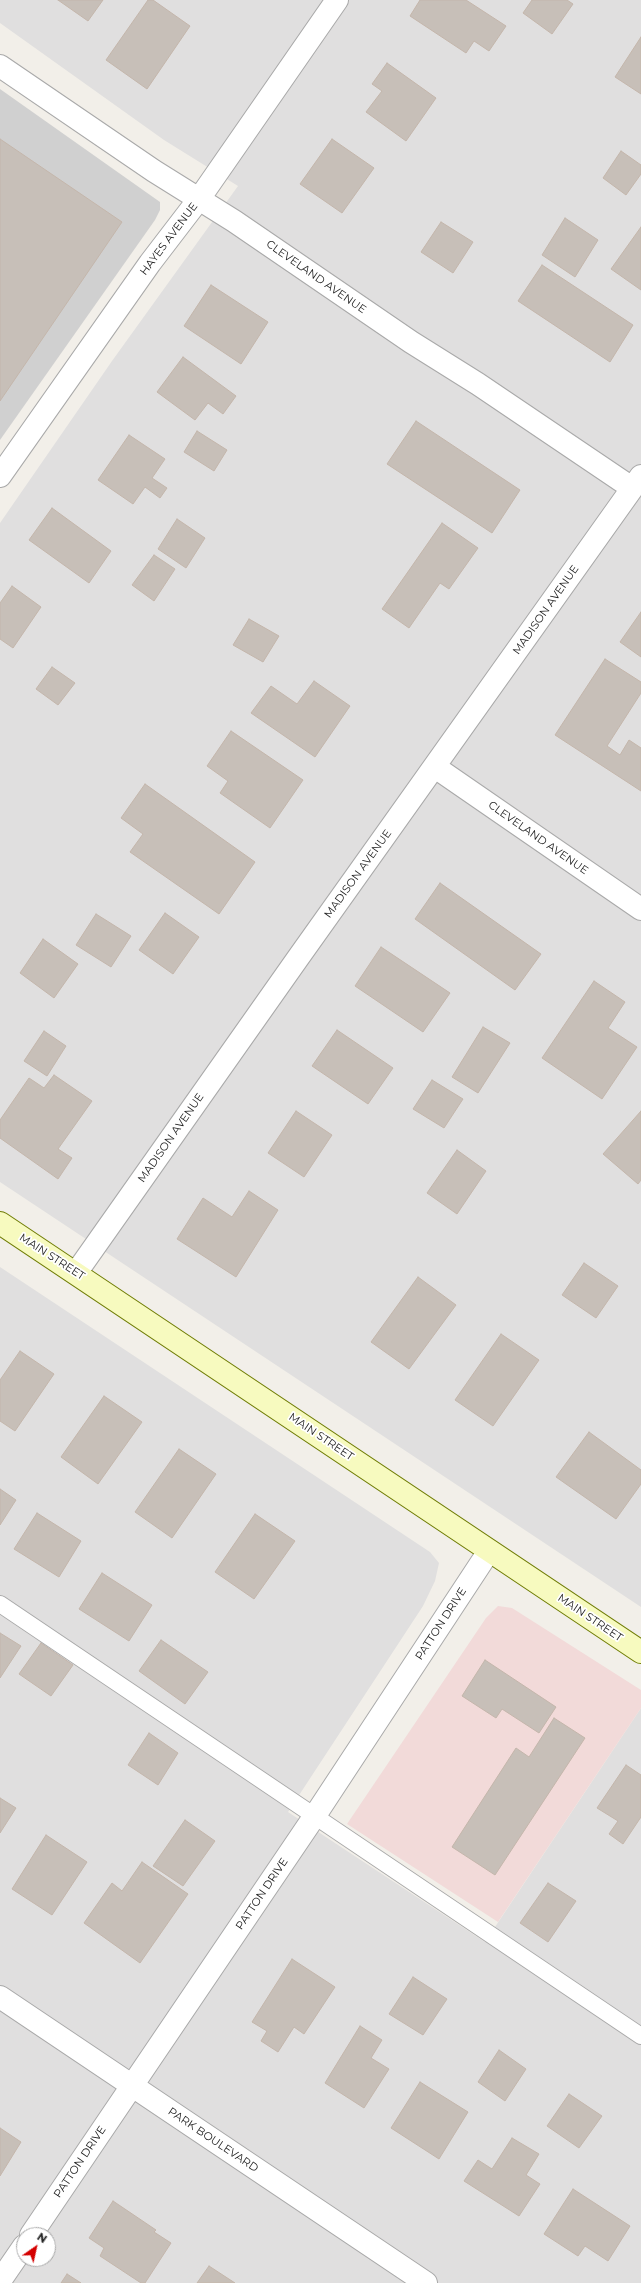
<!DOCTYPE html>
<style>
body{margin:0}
#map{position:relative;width:641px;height:2283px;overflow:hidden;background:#f2efe9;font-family:Montserrat,sans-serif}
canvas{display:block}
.north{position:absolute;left:16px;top:2227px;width:40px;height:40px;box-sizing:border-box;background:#fff;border:1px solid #a7a7a7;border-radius:50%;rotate:34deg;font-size:11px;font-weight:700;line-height:16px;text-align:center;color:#222}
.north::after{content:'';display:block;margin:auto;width:14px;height:18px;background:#d40000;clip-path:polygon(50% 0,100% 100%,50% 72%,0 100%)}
</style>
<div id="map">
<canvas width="641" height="2283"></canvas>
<div class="north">N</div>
</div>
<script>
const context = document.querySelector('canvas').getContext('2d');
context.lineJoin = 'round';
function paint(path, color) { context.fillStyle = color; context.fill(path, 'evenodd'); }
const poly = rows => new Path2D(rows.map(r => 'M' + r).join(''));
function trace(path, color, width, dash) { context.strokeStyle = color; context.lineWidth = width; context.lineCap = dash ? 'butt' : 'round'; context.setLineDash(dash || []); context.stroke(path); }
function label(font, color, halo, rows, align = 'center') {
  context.font = font + ' Montserrat,sans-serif'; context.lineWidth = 3.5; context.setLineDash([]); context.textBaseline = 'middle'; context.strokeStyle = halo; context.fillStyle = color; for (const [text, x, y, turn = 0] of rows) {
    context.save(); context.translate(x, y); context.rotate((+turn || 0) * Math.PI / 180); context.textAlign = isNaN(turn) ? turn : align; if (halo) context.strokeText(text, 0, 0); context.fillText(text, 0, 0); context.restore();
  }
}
paint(poly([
 [0,0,641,0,641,1607,0,1182,0,523,112,361,238,186,164,140,0,23],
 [0,1267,430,1552,439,1563,435,1581,423,1606,288,1812,485,1942,641,1708,641,2283,0,2283],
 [24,2235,48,2235,48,2259,24,2259]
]), '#e0dfdf');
paint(poly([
 [498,1606,512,1608,641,1690,641,1708,498,1922,347,1824,486,1618]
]), '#f2dad9');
paint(poly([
 [0,89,160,202,160,210,155,220,0,440]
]), '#d0d0d0');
const building = poly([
 [58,0,103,0,88,21,58,0],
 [148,0,153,0,190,26,147,89,106,60,148,0],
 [420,0,466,0,506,26,489,51,474,41,466,53,410,16,420,0],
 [532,0,567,0,573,4,552,34,523,13,532,0],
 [641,37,641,94,615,77,641,37],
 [387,63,436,98,406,141,366,112,382,91,372,84,387,63],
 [0,139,122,222,0,401,0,139],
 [332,139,374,168,342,213,300,184,332,139],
 [621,151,641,165,641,174,626,195,603,178,621,151],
 [565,218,598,240,575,277,542,255,565,218],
 [441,222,473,242,453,273,421,252,441,222],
 [641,227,641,290,611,269,641,227],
 [542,265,633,325,610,362,518,301,542,265],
 [211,285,268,322,241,364,184,326,211,285],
 [183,357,236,396,223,414,208,403,195,420,157,392,183,357],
 [416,421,520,490,492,533,387,464,416,421],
 [197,431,227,450,214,471,184,452,197,431],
 [129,435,165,459,152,478,167,488,160,498,145,487,133,504,98,480,129,435],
 [52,508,111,551,89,583,29,540,52,508],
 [177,519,205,538,186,568,158,549,177,519],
 [442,523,478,548,449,589,440,583,409,628,382,609,442,523],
 [154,555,175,569,154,601,132,585,154,555],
 [12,586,41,607,13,648,0,639,0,603,12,586],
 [641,612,641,657,620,642,641,612],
 [249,619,279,636,263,662,233,645,249,619],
 [605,659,641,682,641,693,607,746,620,755,629,740,641,748,641,791,555,735,605,659],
 [52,667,75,683,58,705,36,689,52,667],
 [314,681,350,706,315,757,251,713,271,686,297,704,314,681],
 [231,731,303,780,270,828,220,793,228,781,207,766,231,731],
 [145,784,255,862,219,914,130,852,143,834,121,818,145,784],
 [440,883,541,954,515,990,415,919,440,883],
 [165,913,199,937,173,974,139,950,165,913],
 [96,914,131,936,111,967,76,945,96,914],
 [43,939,78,964,54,998,20,973,43,939],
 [381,947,450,993,423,1032,355,986,381,947],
 [594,981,625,1002,608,1028,637,1047,602,1099,542,1058,594,981],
 [483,1027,510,1043,478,1093,452,1077,483,1027],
 [337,1030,393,1068,368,1104,312,1066,337,1030],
 [44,1031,66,1046,47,1076,24,1061,44,1031],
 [54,1075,92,1101,58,1149,72,1158,58,1179,0,1138,0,1120,29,1078,44,1088,54,1075],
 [432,1080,463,1099,444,1128,413,1109,432,1080],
 [296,1111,332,1135,304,1177,268,1153,296,1111],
 [641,1111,641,1180,638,1184,603,1154,641,1111],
 [457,1150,486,1171,457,1214,427,1193,457,1150],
 [249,1191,278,1210,236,1277,177,1239,203,1198,232,1217,249,1191],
 [584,1263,618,1286,596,1318,562,1295,584,1263],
 [418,1277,456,1305,409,1369,371,1342,418,1277],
 [501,1334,539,1360,493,1426,455,1400,501,1334],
 [20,1351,54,1374,15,1431,0,1421,0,1380,20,1351],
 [104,1396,142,1422,98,1484,61,1457,104,1396],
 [589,1432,641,1470,641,1484,616,1519,556,1477,589,1432],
 [179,1449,216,1474,172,1538,135,1512,179,1449],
 [0,1489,16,1500,0,1525,0,1489],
 [37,1513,81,1541,59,1577,14,1549,37,1513],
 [255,1514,295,1541,254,1599,215,1572,255,1514],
 [102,1573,152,1605,129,1641,79,1609,102,1573],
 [0,1633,21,1646,0,1678,0,1633],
 [161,1640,208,1672,185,1704,139,1671,161,1640],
 [41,1643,73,1665,51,1696,19,1674,41,1643],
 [485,1660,556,1707,539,1733,502,1709,496,1718,462,1696,485,1660],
 [554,1718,585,1738,495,1875,452,1847,516,1748,529,1757,554,1718],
 [149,1733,178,1753,158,1785,128,1765,149,1733],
 [626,1765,641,1775,641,1817,623,1844,609,1834,618,1821,597,1808,626,1765],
 [0,1798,16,1808,0,1833,0,1798],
 [185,1820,215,1841,183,1886,153,1866,185,1820],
 [46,1835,87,1862,52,1915,12,1889,46,1835],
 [142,1862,188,1894,140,1963,84,1923,112,1883,122,1891,142,1862],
 [548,1883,576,1901,548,1942,520,1923,548,1883],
 [292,1959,335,1987,304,2034,294,2027,278,2052,261,2041,267,2031,252,2022,292,1959],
 [413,1977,447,1999,423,2035,389,2014,413,1977],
 [360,2026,382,2040,371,2058,389,2069,364,2108,325,2083,360,2026],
 [499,2050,526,2069,505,2101,478,2082,499,2050],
 [420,2082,468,2112,439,2159,391,2128,420,2082],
 [569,2094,602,2116,579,2148,547,2126,569,2094],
 [0,2128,21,2142,0,2176,0,2128],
 [512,2138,539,2154,526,2175,540,2184,519,2216,464,2181,478,2160,492,2169,512,2138],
 [573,2189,630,2226,608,2261,585,2246,578,2256,544,2234,573,2189],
 [113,2201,156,2230,154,2232,171,2243,145,2283,141,2283,100,2256,104,2248,89,2238,113,2201],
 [209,2266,235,2283,197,2283,209,2266],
 [67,2274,81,2283,61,2283,67,2274]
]);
paint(building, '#c7bfb8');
trace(building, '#c4b6ab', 1);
const service = poly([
 [0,1604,641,2036]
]);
const minor = poly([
 [0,66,154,171,234,221,411,342,478,384,632,488],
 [0,476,150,263,199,199,337,0],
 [435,767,641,909],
 [76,1273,298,958,641,476],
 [0,1997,426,2283],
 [31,2235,314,1817,489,1551],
 [0,2281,24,2246]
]);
const secondary = poly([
 [0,1223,641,1652]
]);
trace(service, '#a9a9a9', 18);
trace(minor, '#a9a9a9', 24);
trace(secondary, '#707d05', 24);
trace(service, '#fff', 16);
trace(minor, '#fff', 22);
trace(secondary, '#f7fabf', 22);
label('11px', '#222', '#fff', [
 ["HAYES AVENUE",169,239,-53],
 ["CLEVELAND AVENUE",316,277,35],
 ["MADISON AVENUE",546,610,-55],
 ["CLEVELAND AVENUE",538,838,35],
 ["MADISON AVENUE",358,874,-54],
 ["MADISON AVENUE",171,1138,-55],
 ["MAIN STREET",52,1257,33],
 ["MAIN STREET",321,1437,34],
 ["MAIN STREET",590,1618,34],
 ["PATTON DRIVE",441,1624,-57],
 ["PATTON DRIVE",262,1894,-56],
 ["PARK BOULEVARD",213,2140,34],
 ["PATTON DRIVE",80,2162,-56]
]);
</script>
